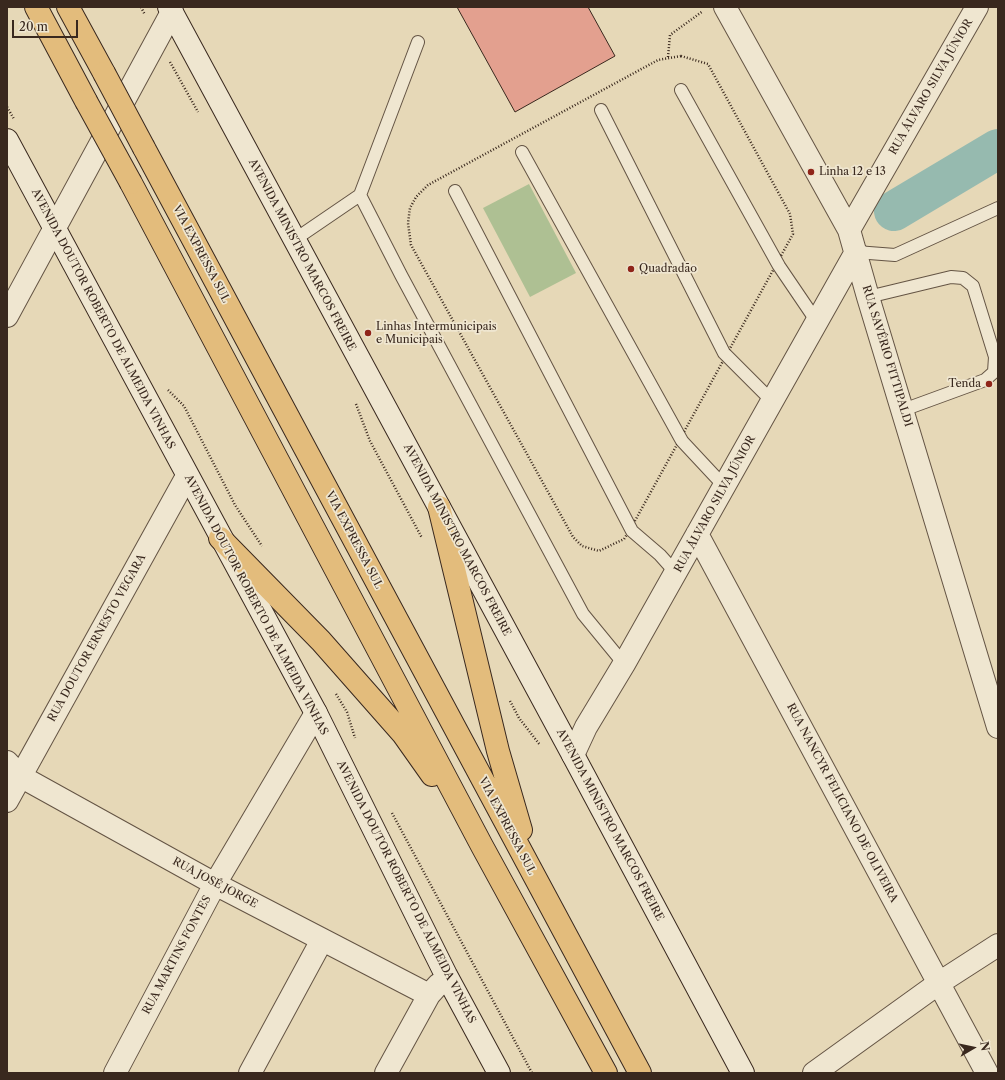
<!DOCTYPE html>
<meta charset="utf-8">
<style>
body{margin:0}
#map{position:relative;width:1005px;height:1080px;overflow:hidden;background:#e6d8b7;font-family:"Libre Caslon Text",serif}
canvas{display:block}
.frame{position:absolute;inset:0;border:8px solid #39281e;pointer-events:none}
.north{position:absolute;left:953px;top:1028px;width:40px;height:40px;-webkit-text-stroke:3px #efe6d0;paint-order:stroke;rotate:81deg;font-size:11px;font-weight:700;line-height:16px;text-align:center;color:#39281e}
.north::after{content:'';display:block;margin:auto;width:14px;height:18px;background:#39281e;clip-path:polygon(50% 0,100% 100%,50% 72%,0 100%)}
.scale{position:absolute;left:12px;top:20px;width:66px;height:18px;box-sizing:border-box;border:2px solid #39281e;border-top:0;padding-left:5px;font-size:12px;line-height:14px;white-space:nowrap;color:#39281e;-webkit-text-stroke:3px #efe6d0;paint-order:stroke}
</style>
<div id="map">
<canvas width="1005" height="1080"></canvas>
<div class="frame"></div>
<div class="north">N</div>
<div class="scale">20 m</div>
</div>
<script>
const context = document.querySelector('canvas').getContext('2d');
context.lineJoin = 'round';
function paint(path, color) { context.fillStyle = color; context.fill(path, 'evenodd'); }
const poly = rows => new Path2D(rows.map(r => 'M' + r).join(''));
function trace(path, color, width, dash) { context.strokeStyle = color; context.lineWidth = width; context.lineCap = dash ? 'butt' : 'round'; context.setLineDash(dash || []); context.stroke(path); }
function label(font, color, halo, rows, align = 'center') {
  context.font = font + ' "Libre Caslon Text",serif'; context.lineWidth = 3.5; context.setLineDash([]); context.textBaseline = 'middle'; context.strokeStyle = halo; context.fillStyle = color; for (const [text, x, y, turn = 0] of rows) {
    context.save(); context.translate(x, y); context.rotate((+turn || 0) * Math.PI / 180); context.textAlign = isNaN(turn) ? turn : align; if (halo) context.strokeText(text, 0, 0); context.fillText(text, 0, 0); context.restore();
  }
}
paint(poly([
 [529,184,576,273,530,297,483,208]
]), '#aec093');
trace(poly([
 [894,211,998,149]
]), '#96baaf', 40);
const building = poly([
 [457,7,588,7,615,56,515,112,457,7]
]);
paint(building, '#e3a08f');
trace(building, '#39281e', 1);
const service = poly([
 [681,90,779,266,817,322],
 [601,110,724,353,772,401],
 [522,152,682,441,724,486],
 [455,191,632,531,660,555,676,573],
 [360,195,401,275,583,614,624,664],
 [294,240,360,195,418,42],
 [856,252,895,255,998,208],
 [868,297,951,277,963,278,973,286,995,357,994,372,985,380,903,410]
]);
const minor = poly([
 [725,7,849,230,868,297,998,727],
 [849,230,977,7],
 [697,534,987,1073],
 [573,755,586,727,624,664,856,252],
 [7,762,20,776,215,884,429,995],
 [7,801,187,476],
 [115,1073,215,884,316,713],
 [250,1073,322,940],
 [386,1073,429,995,438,985],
 [814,1073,939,983,998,945]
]);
const tertiary = poly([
 [7,316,172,12]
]);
const secondary = poly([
 [169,7,573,755,743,1073],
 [7,140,316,713,446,975,499,1073]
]);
const motorway = poly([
 [36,7,86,101],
 [68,7,104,73],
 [144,148,640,1073],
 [131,183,482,846,606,1073],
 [439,507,498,751,521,830],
 [220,538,321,641,403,734,432,775]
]);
trace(service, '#645444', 14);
trace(minor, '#645444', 24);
trace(tertiary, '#645444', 24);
trace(secondary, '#39281e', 24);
trace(motorway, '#39281e', 24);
trace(poly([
 [141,7,145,15],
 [681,56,708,64,790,214,793,234,631,528,624,539,599,551,582,546,573,537,411,245,408,223,410,208,416,197,428,185,658,60,681,56],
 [668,57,670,35,703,11],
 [170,62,198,112],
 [7,107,14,119],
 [168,390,184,406,235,505,262,546],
 [356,404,370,441,422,538],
 [336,694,347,712,355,738],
 [510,701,519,718,540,745],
 [392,813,532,1073]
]), '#39281e', 2.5, [1, 2]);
trace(service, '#efe6d0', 12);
trace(minor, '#efe6d0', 22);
trace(tertiary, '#efe6d0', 22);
trace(secondary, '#efe6d0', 22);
trace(motorway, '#e3bc7c', 22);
const motorwayBridge = poly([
 [104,73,144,148],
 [86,101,131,183]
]);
trace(motorwayBridge, '#39281e', 24, []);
trace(motorwayBridge, '#e3bc7c', 22);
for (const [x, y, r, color] of [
 [811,172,4,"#8f2418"],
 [631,269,4,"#8f2418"],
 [368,333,4,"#8f2418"],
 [989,384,4,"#8f2418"]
]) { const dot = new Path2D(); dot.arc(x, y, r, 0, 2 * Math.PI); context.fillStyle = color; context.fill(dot); trace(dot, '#efe6d0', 1.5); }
label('11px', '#39281e', '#efe6d0', [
 ["RUA ÁLVARO SILVA JÚNIOR",931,87,-60],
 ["VIA EXPRESSA SUL",201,254,62],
 ["AVENIDA MINISTRO MARCOS FREIRE",302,255,62],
 ["AVENIDA DOUTOR ROBERTO DE ALMEIDA VINHAS",103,319,62],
 ["RUA SAVÉRIO FITTIPALDI",887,356,73],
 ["RUA ÁLVARO SILVA JÚNIOR",715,504,-61],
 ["VIA EXPRESSA SUL",354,540,62],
 ["AVENIDA MINISTRO MARCOS FREIRE",457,540,62],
 ["AVENIDA DOUTOR ROBERTO DE ALMEIDA VINHAS",256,605,62],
 ["RUA DOUTOR ERNESTO VEGARA",97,638,-61],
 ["RUA NANCYR FELICIANO DE OLIVEIRA",842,803,62],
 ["AVENIDA MINISTRO MARCOS FREIRE",610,825,62],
 ["VIA EXPRESSA SUL",507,826,62],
 ["RUA JOSÉ JORGE",215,883,28],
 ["AVENIDA DOUTOR ROBERTO DE ALMEIDA VINHAS",406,892,63],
 ["RUA MARTINS FONTES",177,955,-62]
]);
label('11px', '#39281e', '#efe6d0', [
 ["Linha 12 e 13",819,172],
 ["Quadradão",639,269],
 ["Linhas Intermunicipais",376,327],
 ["e Municipais",376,340],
 ["Tenda",981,384,"right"]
], 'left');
</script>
